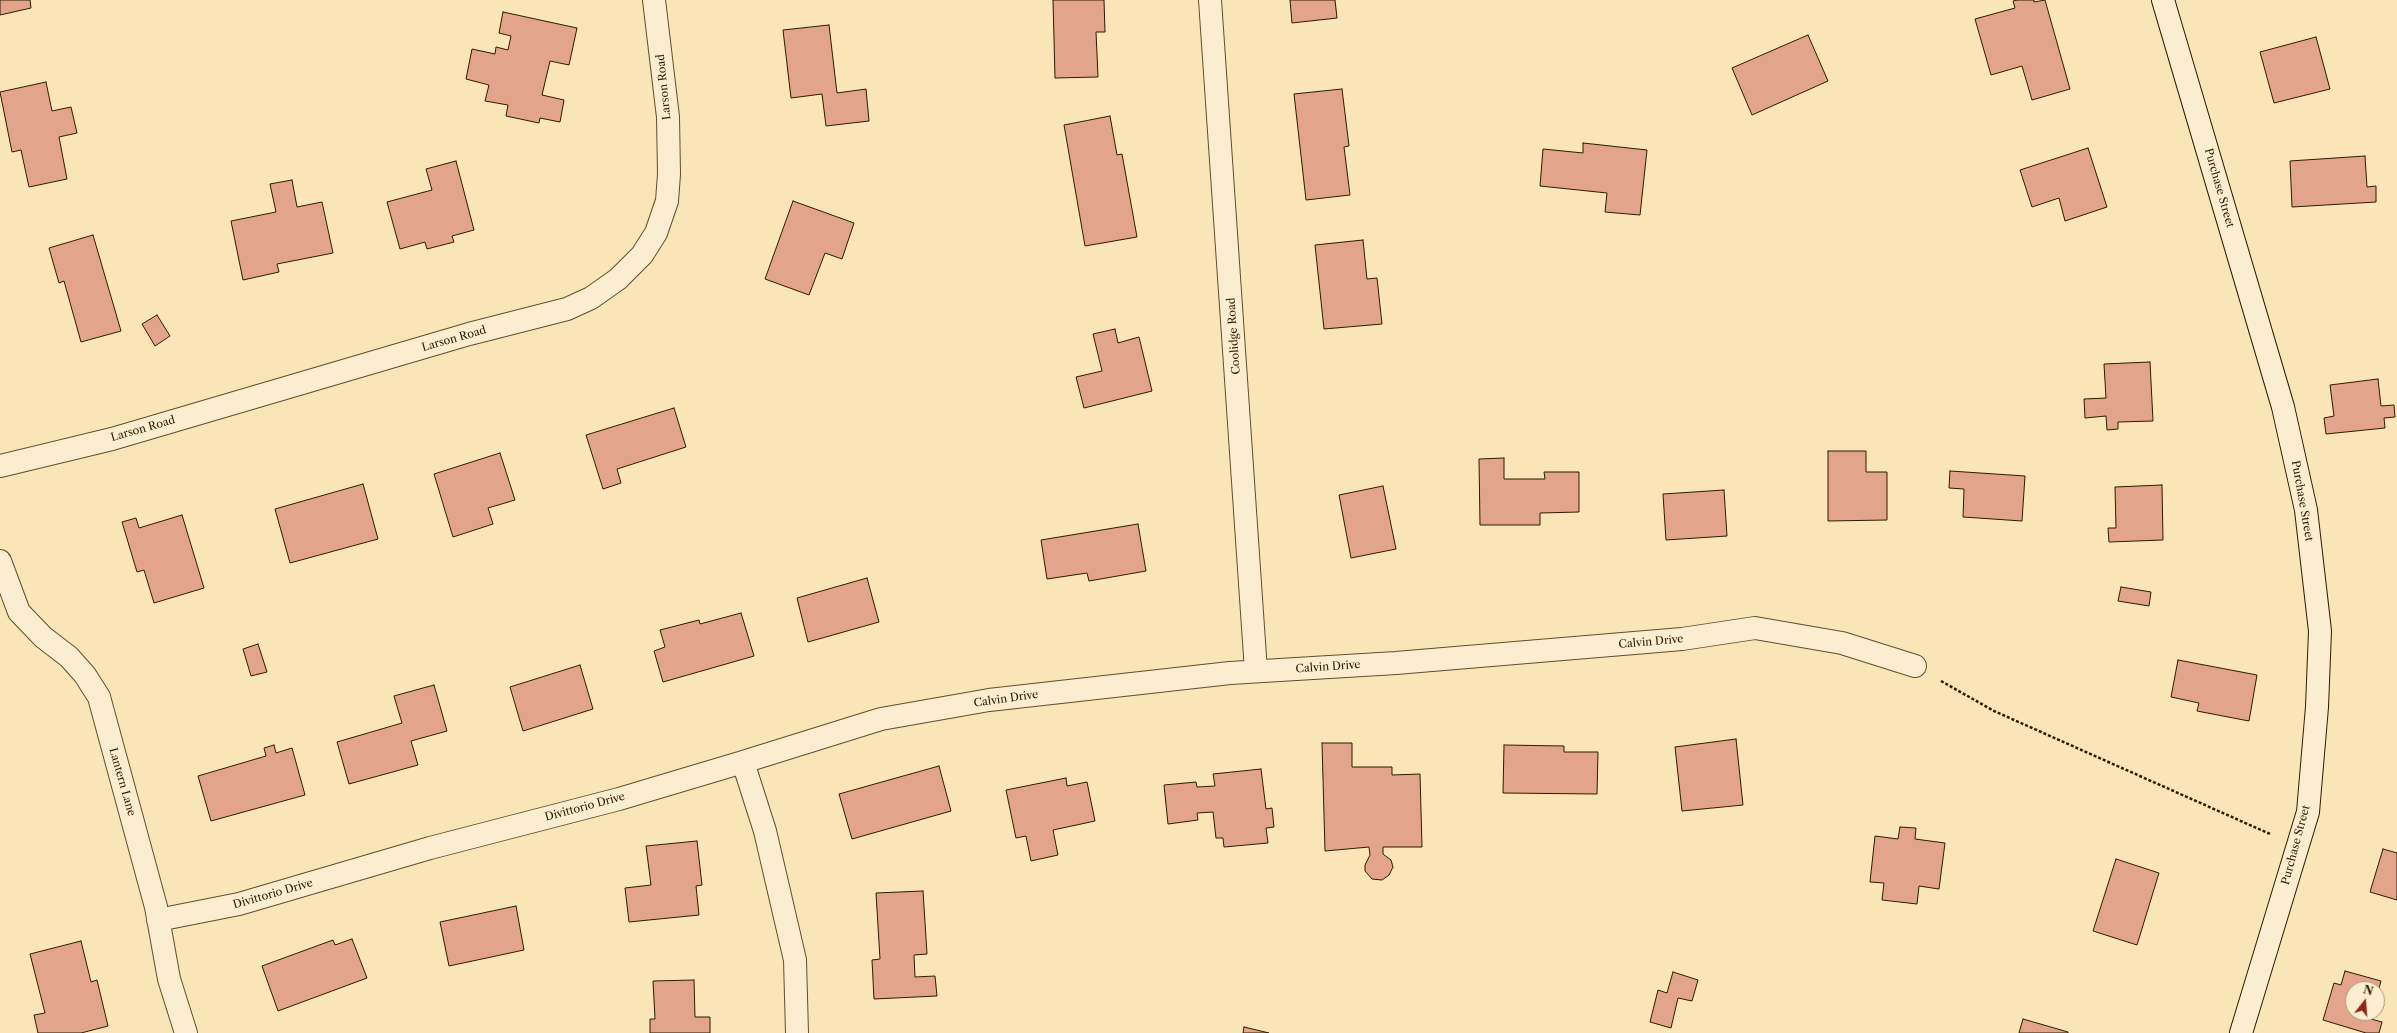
<!DOCTYPE html>
<style>
body{margin:0}
#map{position:relative;width:2397px;height:1033px;overflow:hidden;background:#f9e5b7;font-family:"Libre Caslon Text",serif}
canvas{display:block}
.north{position:absolute;left:2345px;top:981px;width:40px;height:40px;box-sizing:border-box;background:#fbeed0;border:1px solid #a9997d;border-radius:50%;rotate:17deg;font-size:11px;font-weight:700;line-height:16px;text-align:center;color:#2f1a00}
.north::after{content:'';display:block;margin:auto;width:14px;height:18px;background:#8f2418;clip-path:polygon(50% 0,100% 100%,50% 72%,0 100%)}
</style>
<div id="map">
<canvas width="2397" height="1033"></canvas>
<div class="north">N</div>
</div>
<script>
const context = document.querySelector('canvas').getContext('2d');
context.lineJoin = 'round';
function paint(path, color) { context.fillStyle = color; context.fill(path, 'evenodd'); }
const poly = rows => new Path2D(rows.map(r => 'M' + r).join(''));
function trace(path, color, width, dash) { context.strokeStyle = color; context.lineWidth = width; context.lineCap = dash ? 'butt' : 'round'; context.setLineDash(dash || []); context.stroke(path); }
function label(font, color, halo, rows, align = 'center') {
  context.font = font + ' "Libre Caslon Text",serif'; context.lineWidth = 4; context.setLineDash([]); context.textBaseline = 'middle'; context.strokeStyle = halo; context.fillStyle = color; for (const [text, x, y, turn = 0] of rows) {
    context.save(); context.translate(x, y); context.rotate((+turn || 0) * Math.PI / 180); context.textAlign = isNaN(turn) ? turn : align; if (halo) context.strokeText(text, 0, 0); context.fillText(text, 0, 0); context.restore();
  }
}
const building = poly([
 [0,0,30,0,31,8,0,15,0,0],
 [1053,0,1104,0,1105,32,1096,32,1098,77,1055,78,1053,0],
 [1290,0,1335,0,1337,18,1292,23,1290,0],
 [2017,0,2034,0,2034,2,2045,0,2070,89,2032,100,2022,66,1991,75,1975,19,2015,8,2013,1,2017,0],
 [503,12,577,28,569,65,550,61,542,95,564,100,560,122,540,118,539,123,506,116,508,105,485,101,489,85,466,79,472,49,495,54,496,47,508,50,511,36,499,33,503,12],
 [829,25,837,93,866,89,869,121,826,126,822,94,791,98,783,30,829,25],
 [1808,35,1828,81,1752,115,1732,68,1808,35],
 [2316,37,2330,89,2274,103,2260,52,2316,37],
 [46,82,52,111,71,107,77,133,59,137,67,179,29,187,21,150,12,152,0,92,46,82],
 [1342,89,1349,146,1344,147,1350,195,1306,200,1294,94,1342,89],
 [1110,116,1117,155,1122,154,1137,237,1085,246,1064,125,1110,116],
 [1583,143,1647,150,1640,215,1605,212,1607,193,1540,186,1543,149,1583,153,1583,143],
 [2088,148,2107,207,2065,221,2059,198,2032,207,2020,170,2088,148],
 [2365,156,2367,187,2376,186,2376,202,2292,207,2290,161,2365,156],
 [456,161,474,230,452,236,454,242,427,249,425,242,400,249,387,202,432,190,426,169,456,161],
 [292,180,297,207,322,202,333,253,277,264,279,272,243,280,231,221,276,212,270,184,292,180],
 [793,201,854,223,842,259,825,253,809,295,765,279,793,201],
 [93,235,121,331,81,342,64,281,59,283,49,248,93,235],
 [1363,240,1367,279,1377,278,1382,324,1324,329,1315,245,1363,240],
 [157,315,170,336,155,346,142,324,157,315],
 [1115,329,1118,343,1139,337,1152,391,1084,408,1076,377,1102,371,1093,334,1115,329],
 [2150,362,2153,421,2118,422,2118,429,2107,430,2106,416,2085,418,2084,399,2106,398,2104,364,2150,362],
 [2378,379,2381,406,2394,405,2395,417,2384,418,2385,428,2326,434,2324,418,2334,416,2330,385,2378,379],
 [674,408,686,447,617,469,621,483,603,489,586,435,674,408],
 [1828,451,1866,451,1866,472,1887,472,1887,520,1828,521,1828,451],
 [500,453,515,500,488,508,493,524,453,537,434,474,500,453],
 [1504,458,1504,479,1545,479,1544,472,1579,472,1579,512,1540,513,1540,525,1480,525,1479,459,1504,458],
 [1950,471,2025,476,2022,521,1963,517,1964,489,1949,488,1950,471],
 [363,484,378,539,290,563,275,509,363,484],
 [2162,485,2163,540,2109,542,2108,528,2116,528,2115,487,2162,485],
 [1383,486,1396,549,1351,558,1339,495,1383,486],
 [1724,490,1727,536,1666,540,1663,494,1724,490],
 [182,515,204,588,154,603,144,570,137,572,122,522,136,518,139,528,182,515],
 [1138,524,1146,571,1089,581,1087,573,1047,579,1041,540,1138,524],
 [867,578,879,622,808,642,797,598,867,578],
 [2121,587,2151,592,2149,606,2118,601,2121,587],
 [741,613,754,656,663,682,654,651,665,647,660,630,699,620,700,624,741,613],
 [258,644,267,672,251,676,243,649,258,644],
 [2178,660,2257,675,2249,721,2197,711,2199,703,2171,697,2178,660],
 [580,665,593,709,523,731,510,687,580,665],
 [434,685,447,731,411,741,418,765,349,784,337,742,402,723,394,696,434,685],
 [1736,739,1743,805,1682,811,1675,747,1736,739],
 [1322,743,1352,743,1352,767,1392,767,1392,775,1420,774,1422,847,1383,847,1383,854,1391,860,1393,867,1389,875,1382,880,1372,879,1365,871,1365,865,1370,855,1369,847,1325,851,1322,743],
 [274,745,276,753,292,748,305,795,211,821,198,776,266,756,264,748,274,745],
 [1504,745,1564,746,1564,752,1598,752,1597,794,1503,793,1504,745],
 [939,766,951,811,852,839,839,794,939,766],
 [1261,769,1266,809,1272,808,1274,827,1266,828,1268,843,1224,847,1223,838,1216,838,1213,812,1197,813,1198,820,1168,824,1164,785,1196,782,1197,787,1215,786,1213,774,1261,769],
 [1066,778,1067,786,1087,782,1095,821,1053,830,1058,855,1031,861,1026,836,1016,838,1006,790,1066,778],
 [1900,827,1916,828,1915,839,1945,843,1939,889,1919,886,1917,904,1882,900,1884,883,1870,882,1875,836,1898,839,1900,827],
 [697,841,702,885,696,886,699,915,629,922,625,888,651,885,646,846,697,841],
 [2383,849,2397,853,2397,900,2370,892,2383,849],
 [2116,859,2159,873,2137,945,2093,931,2116,859],
 [923,891,927,954,914,955,915,977,935,976,937,996,874,999,872,960,880,959,876,893,923,891],
 [516,906,524,950,449,966,440,922,516,906],
 [352,939,367,978,278,1011,262,966,333,940,335,945,352,939],
 [81,941,91,982,97,980,108,1026,81,1033,38,1033,34,1015,45,1013,30,954,81,941],
 [2345,971,2381,981,2377,996,2377,989,2353,989,2353,1013,2372,1013,2371,1019,2382,1022,2379,1033,2366,1033,2323,1020,2334,983,2341,985,2345,971],
 [1673,972,1698,980,1692,1001,1678,998,1671,1028,1650,1022,1658,990,1667,993,1673,972],
 [694,980,695,1017,710,1017,710,1033,650,1033,650,1019,655,1019,653,981,694,980],
 [2023,1019,2068,1032,2068,1033,2019,1033,2023,1019],
 [1244,1027,1269,1033,1243,1033,1244,1027]
]);
paint(building, '#e2a58c');
trace(building, '#2f1a00', 1);
const minor = poly([
 [1210,0,1256,671],
 [0,466,112,439,469,334,567,309,591,298,618,279,642,255,656,233,667,201,669,174,668,117,654,0],
 [0,561,19,612,43,637,69,657,85,675,99,697,156,907,169,979,186,1033],
 [743,762,881,719,989,700,1230,673,1396,663,1682,639,1755,628,1842,643,1915,666],
 [158,920,239,904,430,848,619,799,743,762,765,831,795,960,797,1033]
]);
const secondary = poly([
 [2163,0,2283,407,2306,510,2320,631,2317,707,2308,812,2241,1033]
]);
trace(minor, '#624d2e', 24);
trace(secondary, '#2f1a00', 24);
trace(poly([
 [1941,681,1994,711,2270,834]
]), '#2f1a00', 2.5, [3, 2]);
trace(minor, '#fbeed0', 22);
trace(secondary, '#fbeed0', 22);
label('11px', '#2f1a00', '#fbeed0', [
 ["Larson Road",664,87,-96],
 ["Purchase Street",2219,188,74],
 ["Coolidge Road",1234,336,-94],
 ["Larson Road",454,339,-16],
 ["Larson Road",143,429,-16],
 ["Purchase Street",2302,501,80],
 ["Calvin Drive",1651,642,-5],
 ["Calvin Drive",1328,667,-4],
 ["Calvin Drive",1006,699,-8],
 ["Lantern Lane",122,782,74],
 ["Divittorio Drive",585,807,-15],
 ["Purchase Street",2296,845,-75],
 ["Divittorio Drive",273,894,-16]
]);
</script>
